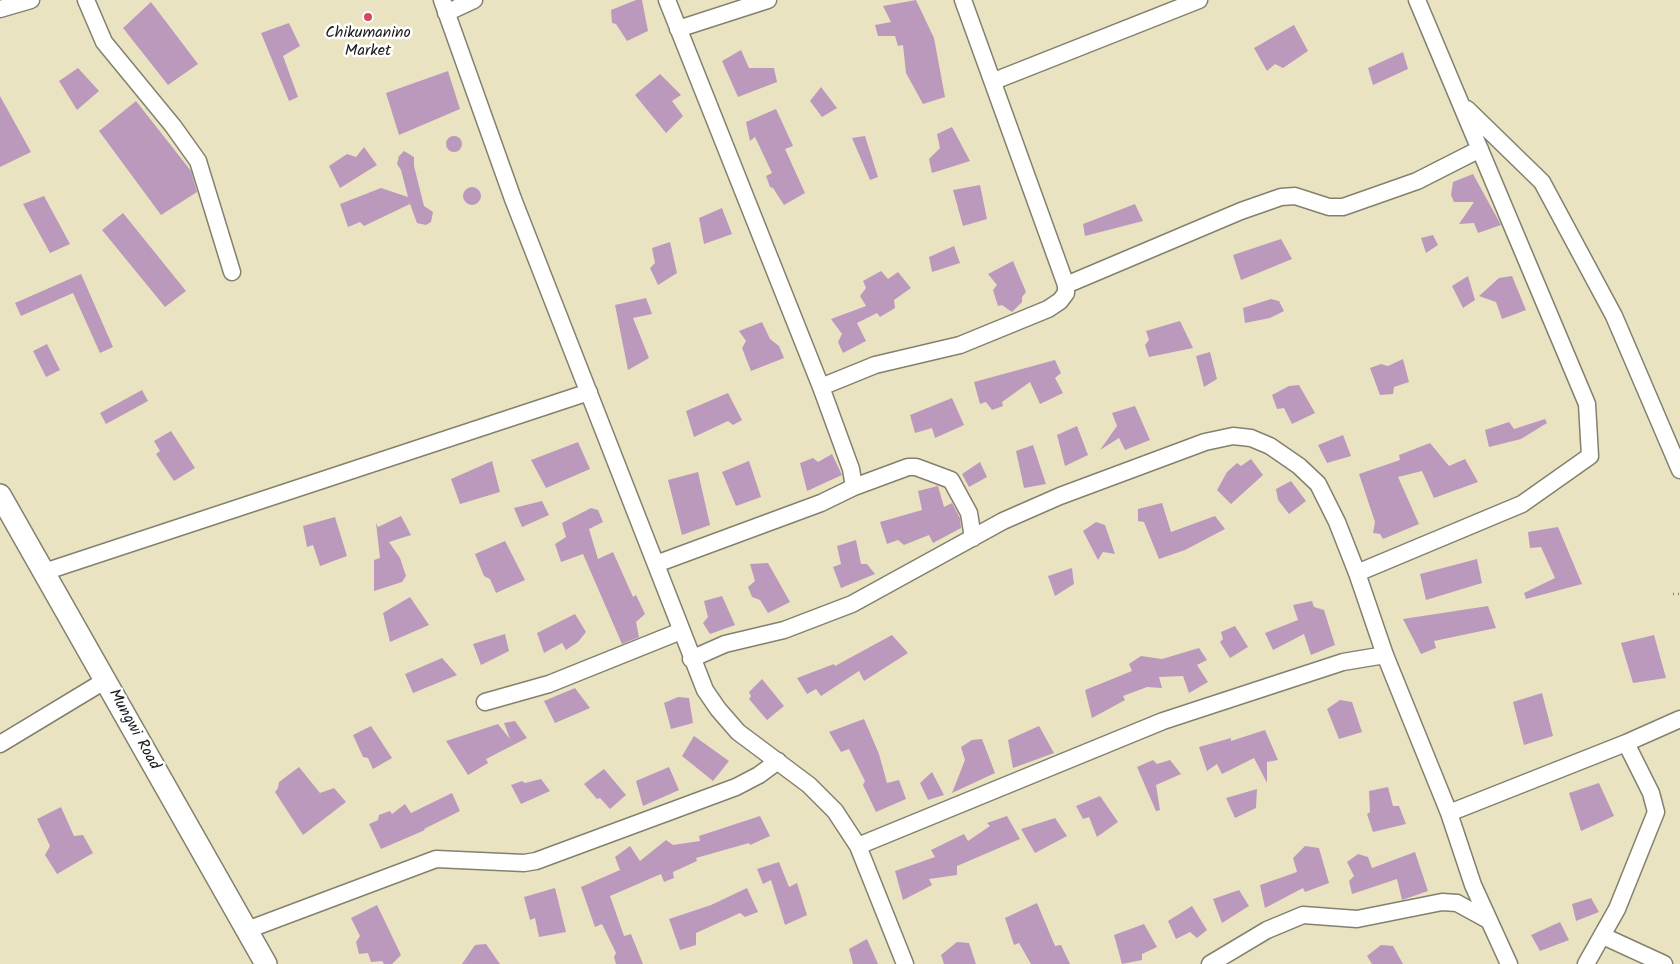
<!DOCTYPE html>
<style>
body{margin:0}
canvas{display:block;background:#eae3c1}
</style>
<canvas width="1680" height="964"></canvas>
<script>
const context = document.querySelector('canvas').getContext('2d');
context.lineJoin = 'round';
function paint(path, color) { context.fillStyle = color; context.fill(path, 'evenodd'); }
const poly = rows => new Path2D(rows.map(r => 'M' + r).join(''));
function trace(path, color, width, dash) { context.strokeStyle = color; context.lineWidth = width; context.lineCap = dash ? 'butt' : 'round'; context.setLineDash(dash || []); context.stroke(path); }
function label(font, color, halo, rows, align = 'center') {
  context.font = font + ' Kalam,sans-serif'; context.lineWidth = 5; context.setLineDash([]); context.textBaseline = 'middle'; context.strokeStyle = halo; context.fillStyle = color; for (const [text, x, y, turn = 0] of rows) {
    context.save(); context.translate(x, y); context.rotate((+turn || 0) * Math.PI / 180); context.textAlign = isNaN(turn) ? turn : align; if (halo) context.strokeText(text, 0, 0); context.fillText(text, 0, 0); context.restore();
  }
}
paint(poly([
 [636,0,642,0,648,31,627,41,616,24,612,23,611,10],
 [916,0,934,38,945,97,923,104,906,73,903,45,898,46,895,36,878,36,875,25,891,22,883,6],
 [151,2,198,64,168,85,123,28],
 [289,23,300,46,283,56,298,97,289,101,261,33],
 [1294,25,1308,51,1283,68,1275,64,1267,71,1254,48],
 [741,50,749,68,774,68,777,82,738,97,722,61],
 [1403,52,1408,69,1373,85,1368,68],
 [78,68,99,91,77,110,59,81],
 [448,71,460,109,399,135,386,93],
 [660,74,681,95,672,101,683,116,666,133,635,95],
 [821,87,837,108,822,117,810,101],
 [0,96,31,152,0,167],
 [136,101,191,171,197,192,161,215,99,131],
 [776,109,793,146,785,149,805,193,784,205,773,188,770,187,766,176,772,173,755,137,750,141,746,122],
 [952,127,970,161,932,173,929,159,940,148,937,134],
 [865,136,878,177,870,180,852,138],
 '446 144a8 8 0 1 1 16 0a8 8 0 1 1-16 0Z',
 [364,147,377,165,340,188,329,166,347,154,356,157],
 [404,151,414,157,414,166,424,206,433,212,431,222,426,225,417,223,410,204,364,226,360,222,348,227,340,204,381,188,408,197,401,170,397,164,399,156],
 [1473,174,1501,225,1478,233,1474,223,1459,224,1474,202,1454,202,1451,195,1453,182],
 [980,185,987,219,963,226,953,190],
 '463 196a9 9 0 1 1 18 0a9 9 0 1 1-18 0Z',
 [44,196,70,244,50,253,23,204],
 [1135,204,1143,221,1085,236,1083,224],
 [722,208,732,234,704,244,699,218],
 [123,213,186,291,165,307,102,230],
 [1433,235,1438,245,1426,253,1421,238],
 [1281,239,1292,259,1241,280,1233,255],
 [670,242,677,273,658,285,650,268,655,263,652,248],
 [954,246,960,263,932,272,929,257],
 [1013,261,1026,292,1022,297,1022,302,1012,312,1002,305,998,306,993,290,997,285,988,274],
 [881,271,888,279,898,272,911,288,894,300,895,308,880,317,877,313,857,323,866,341,843,353,838,342,842,334,831,319,866,306,860,296,866,288,863,281],
 [81,274,113,347,100,353,73,293,21,316,15,303],
 [1468,276,1475,300,1463,308,1452,286],
 [1512,276,1526,310,1502,319,1496,302,1479,296,1499,278],
 [646,298,652,314,633,318,649,358,628,370,615,305],
 [1271,299,1279,301,1284,311,1270,318,1245,323,1243,308],
 [1180,321,1193,348,1149,357,1145,345,1149,340,1146,331],
 [762,322,770,339,779,346,784,358,751,371,742,348,746,341,739,331],
 [47,344,60,370,46,377,33,351],
 [1210,352,1217,379,1204,387,1196,356],
 [1403,359,1409,382,1394,387,1393,394,1380,395,1370,368,1381,364,1388,366],
 [1055,360,1061,373,1055,378,1063,393,1040,404,1030,382,1002,402,1003,406,992,410,986,402,980,404,974,382],
 [1299,385,1315,413,1292,424,1284,408,1277,409,1272,395,1289,386],
 [142,390,148,401,106,424,100,413],
 [728,393,742,420,733,425,728,421,694,437,686,411],
 [952,398,964,425,935,438,932,428,915,433,910,415],
 [1135,406,1150,440,1125,450,1119,438,1100,450,1117,426,1112,413],
 [1545,419,1547,423,1521,439,1489,447,1485,430,1509,422,1514,429],
 [1077,426,1088,455,1065,466,1057,435],
 [171,431,195,468,174,481,156,454,160,451,154,441],
 [1343,435,1351,456,1327,463,1318,445],
 [578,442,590,469,546,488,531,460],
 [1430,443,1449,466,1465,459,1478,482,1434,498,1422,471,1398,477,1419,524,1383,539,1380,534,1373,533,1375,522,1359,474,1400,460,1399,455],
 [1033,445,1046,484,1024,488,1016,451],
 [832,454,842,475,807,491,800,463,813,458,818,462],
 [1251,459,1263,475,1231,504,1217,490,1227,472,1237,463,1241,466],
 [492,461,500,492,460,504,451,479],
 [749,461,761,497,736,506,722,472],
 [980,462,987,477,969,487,962,474],
 [698,472,710,525,682,535,668,480],
 [1291,481,1306,501,1289,514,1278,500,1276,489],
 [938,486,944,507,952,503,960,518,961,528,933,543,929,535,904,545,898,540,887,544,880,522,922,510,918,491],
 [542,501,549,515,522,527,514,508],
 [1162,503,1171,532,1215,516,1225,529,1185,550,1159,559,1144,522,1138,521,1138,509],
 [591,508,598,510,603,522,589,529,598,559,613,552,633,597,636,595,645,614,636,622,639,637,622,644,583,554,561,562,555,544,566,537,562,523],
 [401,516,411,535,389,542,400,558,406,576,402,582,374,591,374,560,380,558,376,523,378,527],
 [335,517,347,556,320,566,313,545,307,547,303,526],
 [1096,522,1105,525,1115,554,1103,552,1098,560,1083,531],
 [1558,527,1582,584,1526,599,1524,593,1555,578,1541,547,1530,548,1528,532],
 [856,540,861,564,867,564,875,574,841,588,833,567,841,564,837,546],
 [505,541,525,580,496,593,490,579,484,576,475,554],
 [1477,559,1482,583,1426,600,1420,574],
 [768,563,790,602,768,613,760,600,752,597,748,587,755,581,750,564],
 [1072,568,1074,584,1055,596,1048,576],
 [722,596,735,625,710,634,703,623,708,617,704,601],
 [410,597,429,625,390,642,383,613],
 [1312,601,1314,607,1324,610,1335,645,1311,655,1304,634,1273,650,1265,633,1298,620,1293,605],
 [1488,606,1496,628,1434,641,1436,648,1421,654,1403,619],
 [575,614,586,632,578,642,566,650,562,643,544,653,537,633],
 [1235,626,1248,647,1230,658,1220,642,1223,639,1221,632],
 [505,634,509,651,481,665,473,644],
 [892,635,908,653,864,681,859,671,821,696,816,689,807,694,797,678,834,664,835,666],
 [1654,635,1666,678,1633,683,1621,643],
 [1199,648,1207,660,1197,665,1208,682,1189,693,1183,676,1159,677,1162,688,1147,687,1123,696,1125,700,1092,718,1085,690,1132,671,1129,664,1141,656,1162,659],
 [442,658,457,675,413,693,405,674],
 [762,679,784,706,767,720,749,699,751,696,749,692],
 [575,688,590,708,555,723,544,701],
 [1542,693,1553,736,1524,745,1513,702],
 [678,697,689,698,693,723,671,729,664,703],
 [1340,700,1352,702,1362,732,1339,739,1327,709],
 [864,719,879,754,887,783,899,780,906,799,876,812,863,785,865,781,849,749,841,752,829,732],
 [515,721,527,738,486,759,488,763,468,775,446,741,498,724,510,739,504,723],
 [371,726,392,758,373,769,368,758,363,757,353,735],
 [1039,726,1054,753,1013,768,1008,740],
 [1265,730,1278,760,1267,762,1267,783,1254,758,1222,774,1217,764,1207,771,1199,747,1231,738,1231,741],
 [694,736,729,761,713,781,682,756],
 [982,739,995,773,952,793,965,760,961,747,972,740],
 [1153,760,1157,764,1170,760,1181,774,1156,785,1160,810,1156,811,1137,767],
 [299,767,320,793,334,788,346,802,303,835,275,792,278,788,279,782],
 [669,767,679,790,643,806,636,781],
 [604,769,626,795,610,809,600,798,597,799,584,784],
 [932,772,944,795,928,800,920,783],
 [541,779,550,791,521,804,511,785,522,781,525,783],
 [1599,783,1614,816,1581,831,1569,793],
 [1388,787,1393,806,1399,806,1406,824,1373,832,1367,814,1370,812,1369,791],
 [1257,789,1256,808,1235,818,1226,798],
 [452,793,460,811,424,829,425,830,381,849,369,824,378,820,379,815,390,811,392,814,405,804,411,813],
 [1100,796,1118,822,1097,837,1089,817,1083,819,1076,806],
 [61,807,74,836,83,835,93,853,57,874,45,855,50,846,37,819],
 [760,816,770,836,750,845,749,843,696,858,697,861,673,872,674,878,664,882,661,874,610,896,624,936,631,934,643,964,616,964,614,957,616,953,602,924,595,927,581,887,620,870,615,857,630,846,640,861,666,840,673,845,700,841,699,836],
 [1007,816,1020,839,957,866,957,875,929,879,932,885,903,900,895,871,935,857,931,850,964,834,968,841,990,826,987,823],
 [1055,818,1067,836,1035,853,1021,829],
 [1305,846,1319,848,1329,883,1305,892,1303,888,1265,908,1260,885,1297,872,1293,858],
 [1415,852,1428,891,1402,900,1397,879,1352,894,1349,881,1354,876,1347,862,1358,854,1368,857,1372,868],
 [779,862,789,887,797,883,807,915,785,925,771,880,763,884,757,869],
 [555,888,566,932,539,937,535,918,530,920,524,897],
 [747,888,758,912,745,917,740,913,696,933,696,945,680,950,669,919,711,905],
 [1239,890,1249,906,1222,923,1213,899],
 [1591,898,1599,912,1576,921,1572,904],
 [1037,903,1055,946,1061,945,1070,964,1031,964,1019,943,1014,945,1005,918],
 [377,905,401,955,392,964,384,964,382,961,371,962,368,953,359,954,356,942,360,936,351,918],
 [1192,906,1207,930,1197,938,1190,932,1176,939,1168,921],
 [1560,922,1569,940,1540,951,1531,935],
 [1144,924,1157,947,1142,954,1142,960,1122,964,1114,935],
 [867,939,878,964,853,964,849,949],
 [957,942,969,943,976,964,944,964,941,955],
 [486,944,500,964,462,964,475,945],
 [1381,945,1393,946,1403,964,1372,964,1367,956]
]), '#bb99bd');
const minor = poly([
 [86,0,104,42,173,126,198,161,232,272],
 [442,0,513,199,705,690,718,709,738,732,809,785,835,811,858,846,905,964],
 [667,0,821,387,851,469,854,487],
 [0,9,31,0],
 [446,13,474,0],
 [678,29,768,0],
 [994,81,1199,0],
 [1467,109,1542,182,1614,316,1680,470],
 [1066,285,1241,211,1281,197,1295,196,1329,207,1343,207,1417,181,1480,149],
 [821,387,875,365,960,345,1048,309,1060,301,1066,293,1066,285,963,0],
 [656,564,821,503,854,487,908,467,916,467,951,480,969,513,973,538],
 [44,572,589,392],
 [1357,573,1522,504,1590,456,1587,404,1417,0],
 [691,659,725,644,784,630,852,604,1003,521,1060,496,1205,442,1233,436,1251,438,1270,446,1299,466,1318,484,1337,522,1357,573,1385,655,1449,813,1473,885,1509,964],
 [485,702,549,684,681,631],
 [0,744,106,680],
 [1449,813,1626,743,1680,719],
 [858,846,1163,721,1343,662,1385,655],
 [247,930,436,859,524,863,536,861,736,787,759,775,778,761],
 [1603,936,1664,964],
 [1210,964,1267,930,1303,915,1357,919,1442,902,1457,903,1488,920],
 [1586,964,1617,909,1656,812,1651,793,1626,743]
]);
const major = poly([
 [0,495,266,964]
]);
trace(minor, '#83806e', 19);
trace(major, '#83806e', 24);
trace(poly([
 [1673,594,1680,594]
]), '#83806e', 2.5, [1, 4]);
trace(minor, '#fff', 16);
trace(major, '#fff', 21);
for (const [x, y, r, color] of [
 [368,17,5,"#d1495b"]
]) { const dot = new Path2D(); dot.arc(x, y, r, 0, 2 * Math.PI); context.fillStyle = color; context.fill(dot); trace(dot, '#fff', 2); }
label('16px', '#1c1c1c', '#fff', [
 ["Chikumanino",368,34],
 ["Market",368,52]
]);
label('16px', '#1c1c1c', '#fff', [
 ["Mungwi Road",133,730,61]
]);
</script>
